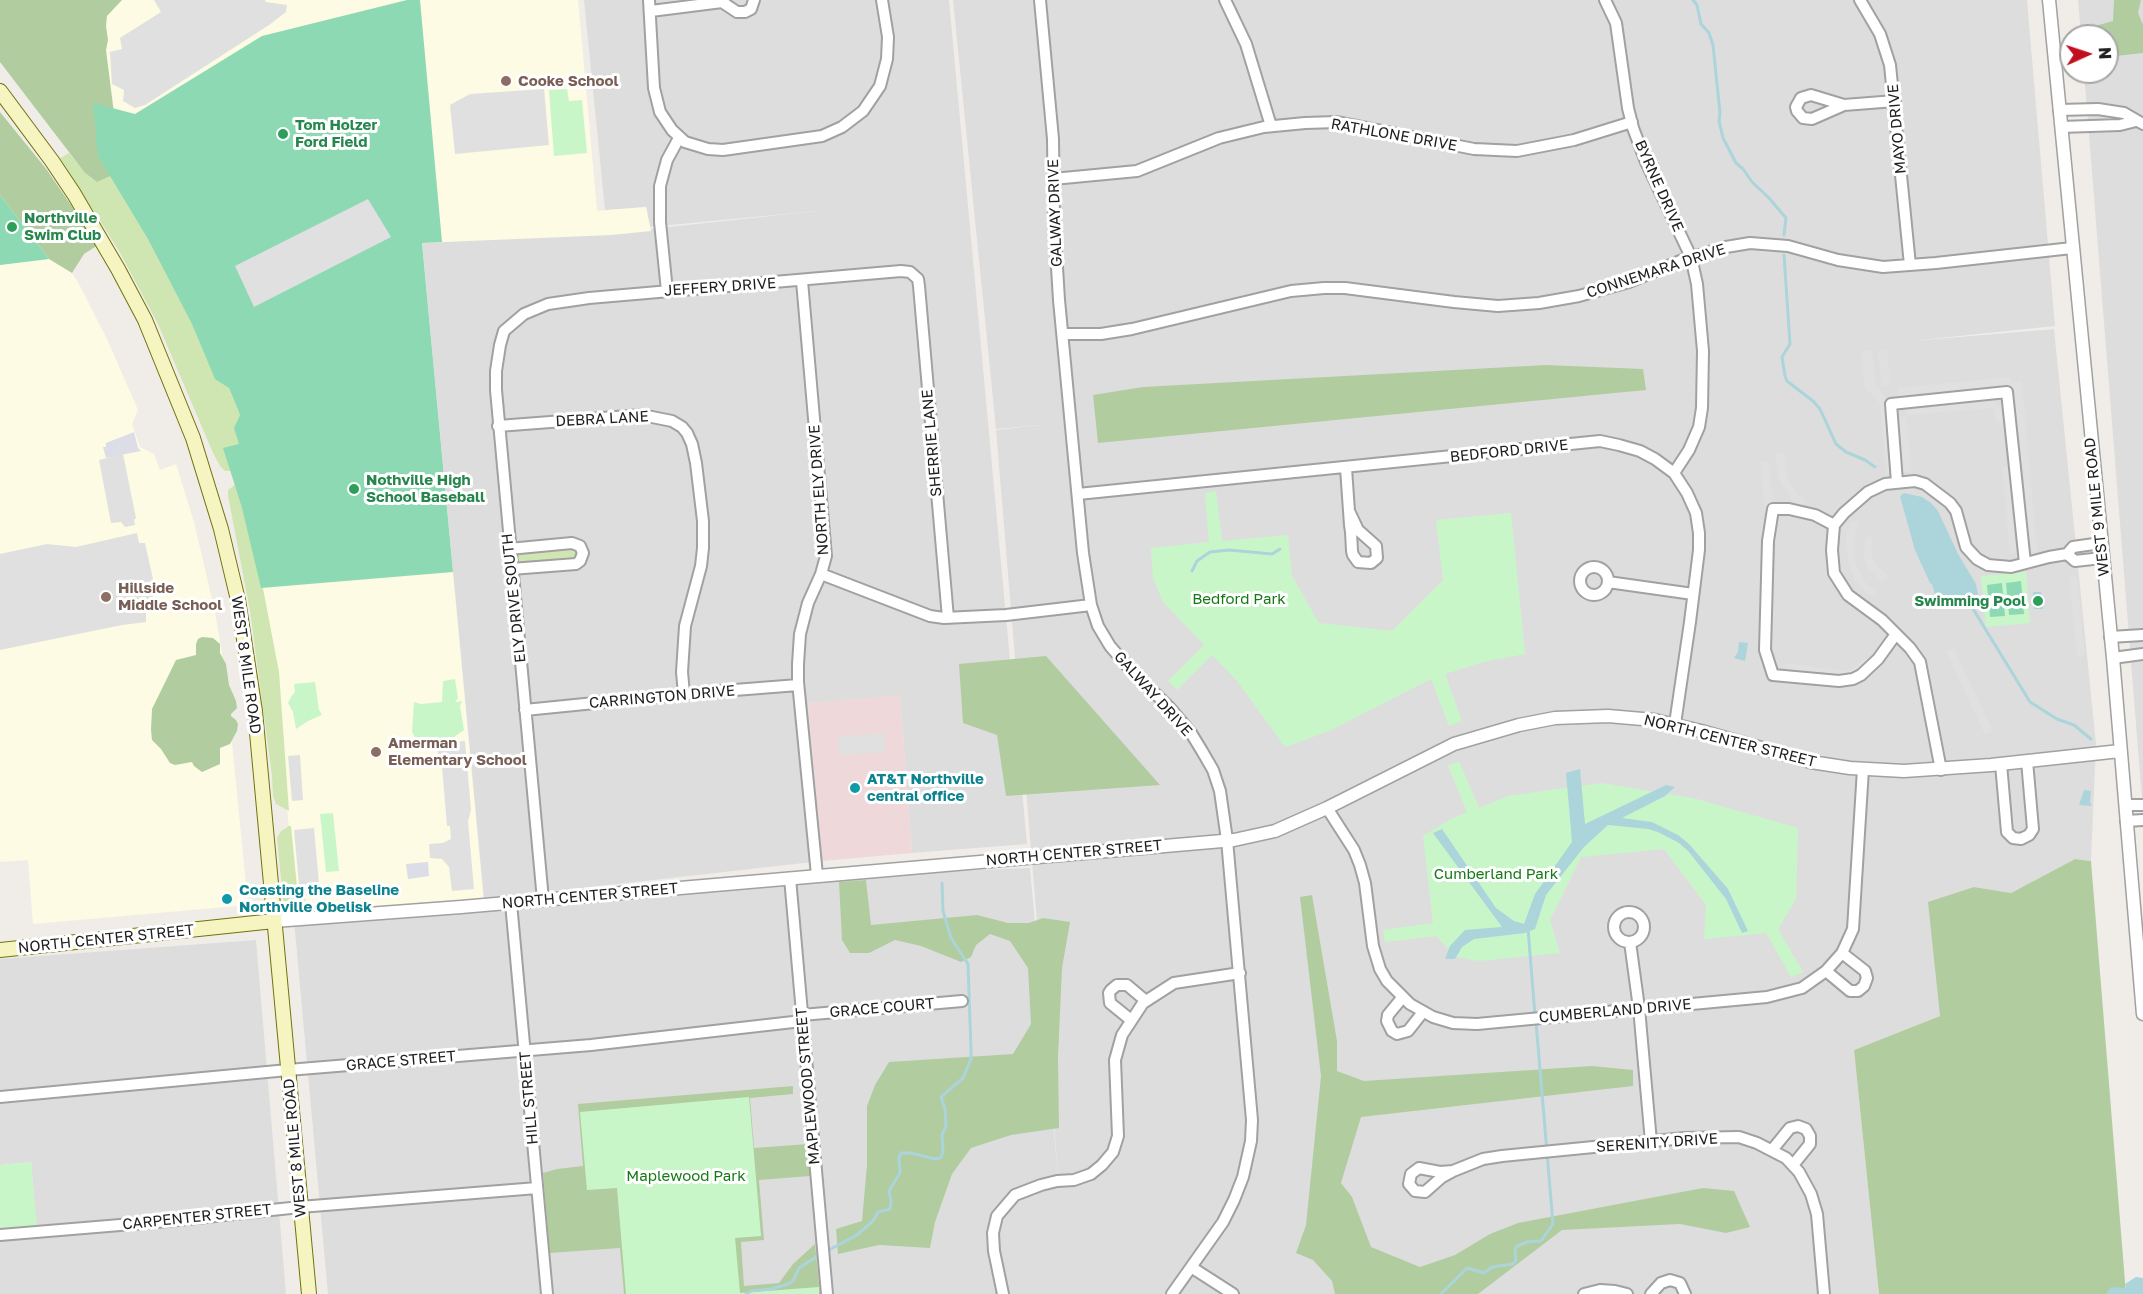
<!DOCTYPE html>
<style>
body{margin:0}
#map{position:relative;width:2143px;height:1294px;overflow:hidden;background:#f0ede8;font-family:"Golos Text",sans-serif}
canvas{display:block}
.north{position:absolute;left:2059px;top:24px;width:60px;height:60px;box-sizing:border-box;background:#fff;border:2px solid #a6a6a6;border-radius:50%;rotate:87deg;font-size:16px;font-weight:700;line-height:24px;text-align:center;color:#202020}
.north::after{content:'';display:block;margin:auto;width:21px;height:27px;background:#c30e1e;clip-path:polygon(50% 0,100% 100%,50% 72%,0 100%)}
</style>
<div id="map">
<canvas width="2143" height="1294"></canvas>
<div class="north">N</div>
</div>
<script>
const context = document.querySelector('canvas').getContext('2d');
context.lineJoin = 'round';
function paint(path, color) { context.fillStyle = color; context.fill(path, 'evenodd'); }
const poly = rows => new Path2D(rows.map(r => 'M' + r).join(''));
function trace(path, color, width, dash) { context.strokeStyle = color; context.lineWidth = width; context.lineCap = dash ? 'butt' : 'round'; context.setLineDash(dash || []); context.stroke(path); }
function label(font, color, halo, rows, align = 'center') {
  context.font = font + ' "Golos Text",sans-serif'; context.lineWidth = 6; context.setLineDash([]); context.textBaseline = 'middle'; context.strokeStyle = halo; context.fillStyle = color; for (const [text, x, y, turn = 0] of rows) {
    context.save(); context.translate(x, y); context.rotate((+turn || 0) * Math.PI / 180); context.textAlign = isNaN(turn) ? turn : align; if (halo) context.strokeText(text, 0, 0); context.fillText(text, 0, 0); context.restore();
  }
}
paint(poly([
 [584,0,949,0,1027,844,912,853,900,696,808,703,822,861,484,899,422,242,650,229,817,211,650,227,646,207,605,210],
 [953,0,2027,0,2055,326,1912,341,2054,329,2096,744,2091,861,2075,859,2011,893,1974,887,1940,1016,1854,1050,1879,1294,328,1294,294,920,797,877,1030,868,1060,1198,996,430,1040,425,996,429],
 [2078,0,2143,0,2143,812,2084,72,2107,72,2107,36,2081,36],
 [256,940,286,1294,0,1294,0,1229,36,1226,31,1162,0,1165,0,959]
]), '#deddde');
paint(poly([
 [900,695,912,853,822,861,808,703]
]), '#efd8da');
paint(poly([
 [83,0,578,0,597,211,646,207,651,231,611,235,422,243,484,905,299,919,287,809,242,508,223,448,148,239],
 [49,259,72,273,79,284,107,339,138,410,132,424,140,447,154,454,160,470,176,464,194,522,215,612,225,672,248,905,33,924,28,860,0,862,0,265]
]), '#fdfbe4');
paint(poly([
 [69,153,86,174,97,182,113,175,138,205,229,388,240,415,253,432,230,471,225,471,220,466,213,453,158,324,119,251,60,158],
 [240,481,261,578,279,672,289,811,276,804,273,796,272,776,250,611,228,496,228,490],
 [572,548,578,552,576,559,519,564,518,561,517,555,522,552],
 [289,826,291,826,298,897,305,897,306,910,292,909,283,900,277,838,281,831]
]), '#d0e6b2');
paint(poly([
 [0,0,122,0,107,16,106,26,108,40,106,50,115,121,113,175,97,182,85,173,0,62],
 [2114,0,2141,0,2138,13,2143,25,2143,53,2107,57,2107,36,2074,36,2074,32,2113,21],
 [0,112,47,170,98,245,84,254,72,273,49,259,0,195],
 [1546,365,1643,369,1646,390,1098,443,1093,395,1143,387],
 [202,637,213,638,220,644,220,653,226,664,229,685,236,701,237,708,231,714,231,716,236,720,238,724,237,731,230,744,220,748,220,764,202,772,194,766,192,762,175,765,170,763,161,749,152,740,151,730,152,709,176,660,196,655,196,644,198,639],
 [1046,656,1160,785,1006,796,997,735,963,723,959,664],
 [2075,859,2091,861,2126,1294,1879,1294,1854,1050,1940,1016,1928,902,1974,887,2011,893],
 [866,880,871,925,977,915,1008,923,1029,923,1043,918,1070,922,1062,968,1058,1057,1059,1128,1011,1135,971,1148,952,1174,935,1222,930,1248,879,1245,838,1254,836,1229,862,1221,867,1165,867,1106,875,1085,889,1062,1013,1054,1031,1024,1028,968,1010,941,990,934,976,945,971,957,961,962,921,946,895,940,869,953,850,953,842,940,839,882],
 [1312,895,1337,1041,1337,1071,1364,1081,1592,1066,1633,1070,1633,1086,1361,1117,1341,1183,1352,1197,1371,1247,1420,1267,1455,1255,1490,1234,1518,1223,1703,1188,1734,1191,1750,1227,1726,1233,1680,1224,1562,1230,1478,1294,1335,1294,1332,1281,1313,1260,1296,1253,1306,1225,1321,1076,1300,897],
 [793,1086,793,1094,750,1098,754,1148,808,1144,810,1176,759,1180,764,1240,741,1242,744,1286,779,1283,793,1264,815,1244,820,1294,624,1294,620,1248,550,1253,543,1173,557,1169,583,1166,578,1104]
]), '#b1cd9f');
paint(poly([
 [567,89,569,101,582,100,587,153,554,156,549,90],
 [1216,491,1222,541,1288,535,1292,576,1319,623,1392,631,1443,580,1436,520,1511,513,1525,654,1483,662,1445,674,1462,721,1449,726,1431,679,1329,731,1285,747,1237,681,1212,655,1177,690,1168,681,1204,645,1163,602,1153,578,1151,548,1209,542,1205,493],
 [2026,572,2030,623,1986,627,1981,576],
 [455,679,458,698,455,702,462,701,460,706,464,730,454,737,435,740,434,739,416,740,412,731,414,702,421,704,442,702,443,681],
 [315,682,319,710,322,715,308,721,296,729,293,712,288,703,291,697,295,692,294,684],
 [1459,761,1479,808,1508,796,1601,783,1693,798,1798,828,1796,899,1778,929,1803,972,1791,977,1766,933,1704,939,1706,905,1664,849,1581,857,1550,920,1560,953,1478,961,1456,957,1436,936,1385,942,1383,930,1433,923,1423,836,1451,819,1467,812,1448,766],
 [333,813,339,871,326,872,320,814],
 [749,1097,761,1236,735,1238,740,1293,819,1287,819,1294,626,1294,617,1188,587,1190,580,1112],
 [31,1162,37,1226,0,1229,0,1165]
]), '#c9f6c9');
paint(poly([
 [407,0,420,0,442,242,422,243,453,572,261,588,242,508,223,448,239,444,234,428,240,415,229,388,215,379,192,324,148,239,98,156,93,103,135,114,262,36],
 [0,195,49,259,0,265],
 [2021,581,2024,614,2009,615,2006,583],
 [2002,583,2005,616,1990,617,1987,585]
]), '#8cd9b4');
paint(poly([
 [154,0,265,0,266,2,287,5,286,12,269,25,145,105,135,108,123,101,124,90,112,84,110,52,122,49,120,38,161,12],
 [544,89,549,145,455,154,450,105,470,94],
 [368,199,391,237,254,307,235,266],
 [1872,350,1876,385,1890,403,1896,472,1886,473,1880,404,1865,387,1861,351],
 [1878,350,1887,350,1890,385,1882,386],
 [2010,377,2011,382,2022,381,2037,551,2026,551,2011,387,1899,398,1898,388],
 [1994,397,1995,406,2004,405,2006,422,1996,422,1994,408,1906,415,1905,405],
 [1898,417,1907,417,1911,471,1902,472],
 [1776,453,1784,453,1786,473,1789,481,1797,493,1806,501,1802,507,1794,502,1781,484,1777,471],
 [123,454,136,518,134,520,135,525,125,527,121,522,111,523,99,460],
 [1769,461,1775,535,1766,607,1768,665,1761,665,1759,608,1767,534,1760,462],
 [2012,466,2020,553,2010,554,2002,467],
 [1851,521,1858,523,1854,539,1856,566,1865,582,1877,592,1874,597,1867,593,1855,581,1849,565,1846,544,1847,531],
 [137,533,139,543,145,543,153,579,153,601,146,603,146,622,122,625,0,650,0,554,47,544,76,547],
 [1866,536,1873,538,1871,552,1874,562,1888,576,1882,582,1869,569,1865,561,1863,551],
 [2077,576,2085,655,2077,656,2069,577],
 [1954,648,1993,731,1985,735,1946,652],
 [1865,657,1871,661,1867,665,1848,677,1785,671,1786,663,1846,671,1857,666],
 [884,733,885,752,839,755,838,737],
 [465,741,471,810,468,821,474,889,452,891,449,867,442,859,430,858,429,844,443,843,451,839,450,826,447,826,442,767,439,767,437,743],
 [300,755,303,800,292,801,288,756],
 [314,828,320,895,300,896,294,830]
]), '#e0e0e0');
paint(poly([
 [134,432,138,448,141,451,106,458,103,447,106,447,106,443],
 [428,862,429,876,408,879,406,864]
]), '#dcdde6');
paint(poly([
 [1904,493,1922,497,1931,503,1938,511,1958,554,1976,584,1978,594,1974,603,1969,606,1961,609,1946,609,1941,607,1937,601,1932,584,1930,583,1915,550,1901,500,1900,496],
 [2033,592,2041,592,2043,609,2034,609],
 [1739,642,1748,643,1745,661,1734,658,1738,652],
 [1580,769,1585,824,1666,785,1675,787,1665,796,1622,818,1652,822,1678,835,1689,844,1728,889,1748,931,1742,933,1726,899,1689,852,1679,843,1658,832,1648,829,1608,825,1584,847,1546,895,1535,929,1525,933,1474,939,1462,947,1455,959,1445,959,1450,946,1465,930,1502,927,1433,833,1442,829,1496,908,1514,921,1524,924,1535,894,1572,842,1566,773],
 [2084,790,2091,791,2090,802,2092,806,2079,805],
 [2136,1277,2143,1278,2143,1294,2106,1294,2111,1287,2126,1288,2125,1284]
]), '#abd4db');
trace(poly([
 [1693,0,1697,5,1701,24,1709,33,1713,45,1720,113,1719,121,1723,138,1736,163,1743,169,1752,182,1769,198,1786,218,1784,235],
 [1784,255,1790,344,1782,357,1785,376,1787,381,1813,401,1820,409,1836,444,1846,452,1865,460,1875,467],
 [1192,571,1197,561,1210,552,1229,550,1272,554,1280,549],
 [1970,604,2030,702,2057,719,2074,725,2091,739],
 [1528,929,1535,1015],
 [825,1252,857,1235,873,1221,878,1212,890,1209,891,1201,889,1191,900,1173,899,1158,901,1153,911,1153,935,1159,940,1158,943,1153,942,1135,946,1126,945,1109,941,1097,963,1078,971,1059,971,1050,968,964,951,938,943,911,942,883],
 [746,1294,751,1291,771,1289,788,1284,793,1281,799,1268,819,1255],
 [1441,1294,1467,1268,1484,1273,1492,1267,1513,1264,1516,1260,1515,1249,1517,1246,1527,1242,1541,1241,1553,1224,1536,1022]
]), '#abd4db', 3);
const minor = poly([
 [649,0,654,88,660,112,672,130,685,142,708,149,723,150,822,136,842,127,863,111,880,86,887,59,888,37,882,0],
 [1040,0,1053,139,1054,218,1059,300,1083,553,1091,605,1098,626,1110,646,1128,667,1170,708,1191,733,1202,751,1213,770,1220,791,1227,840,1252,1120,1251,1141,1243,1177,1234,1200,1223,1222,1172,1294],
 [1225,0,1246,44,1271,126],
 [1605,0,1616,23,1628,108,1633,128,1646,162,1691,257,1697,284,1703,351,1702,408,1699,427,1689,450,1674,473],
 [1860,0,1880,34,1890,65,1910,265],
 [722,2,737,12,745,12,751,9,754,0],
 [651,11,722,2,724,0],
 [1844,105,1812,119,1803,118,1797,111,1796,107,1801,98,1811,95,1844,105,1895,101],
 [2059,110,2098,109,2124,113,2143,124],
 [2061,127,2120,125,2136,121],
 [1053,179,1137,171,1219,138,1264,127,1305,123,1337,122,1474,149,1517,151,1574,140,1632,122],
 [802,281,826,556,821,574,808,603,800,634,798,664,798,682,817,875],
 [667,291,660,222,660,186,667,160,679,138],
 [1063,334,1101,334,1132,329,1291,291,1324,288,1345,288,1454,302,1498,306,1539,303,1579,296,1629,282,1680,261,1726,247,1750,243,1788,246,1838,260,1883,267,1936,263,2072,248],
 [498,426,642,415,672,421,682,427,687,433,692,444,696,463,703,521,703,548,701,566,685,626,682,672,684,694],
 [1346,468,1349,511,1350,525,1351,532,1352,551,1353,555,1358,562,1371,563,1377,558,1376,546,1358,530,1349,511],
 [1897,482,1891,404,2007,392,2025,563],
 [1078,494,1600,441,1619,445,1640,451,1655,459,1674,473,1687,493,1696,513,1699,533,1699,550,1690,622,1675,724],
 [1834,525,1815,515,1789,509,1773,509,1768,541,1765,650,1773,675,1839,681,1853,679,1861,675,1878,659,1896,634],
 [509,549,572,543,580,546,583,553,580,561,576,564,511,569],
 [2067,554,2075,561,2102,558],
 '1580 581a14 14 0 1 1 28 0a14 14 0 1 1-28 0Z',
 [821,574,930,616,944,618,1006,615,1091,605],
 [1608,582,1693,594],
 [2110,637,2143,635],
 [2113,658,2143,654],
 [525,710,684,694,798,685],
 [2001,764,2007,832,2013,838,2021,839,2029,835,2033,829,2027,761],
 [1941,770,1920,662,1910,648,1882,620,1848,595,1834,573,1832,550,1834,525,1844,513,1868,492,1885,484,1915,481,1925,484,1950,503,1956,511,1966,547,1977,559,1988,565,2011,567,2049,557,2067,554,2073,547,2101,543],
 [2125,805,2143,805],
 [1327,808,1354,850,1360,865,1365,883,1373,946,1380,969,1387,981,1410,1004,1433,1017,1453,1023,1477,1024,1767,997,1802,988,1826,971,1842,953,1853,929,1863,769],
 [2126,821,2143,820],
 [790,878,827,1294],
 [543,900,496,390,496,371,500,345,504,331,524,314,548,304,589,298,901,271,910,272,918,279,919,286,948,618],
 [511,903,547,1294],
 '1614 927a15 15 0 1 1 30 0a15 15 0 1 1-30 0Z',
 [1630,942,1639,1008,1651,1142],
 [1826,971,1850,991,1858,991,1864,986,1867,978,1865,971,1842,953],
 [1402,998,1388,1015,1387,1021,1392,1031,1397,1034,1408,1031,1423,1012],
 [802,1015,962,1001],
 [1131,1020,1110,1003,1109,993,1111,990,1117,985,1127,985,1146,1001],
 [0,1097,288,1070,591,1045,802,1021],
 [1772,1150,1790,1128,1798,1126,1806,1129,1810,1136,1810,1144,1793,1165],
 [1453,1171,1440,1172,1419,1168,1411,1174,1409,1184,1415,1191,1425,1192,1442,1177,1453,1171,1483,1159,1502,1156,1685,1138,1739,1137,1757,1143,1786,1158,1799,1172,1811,1194,1817,1214,1824,1294],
 [0,1235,168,1221,300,1207,537,1188],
 [1191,1267,1233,1294],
 [1003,1294,994,1251,993,1233,997,1216,1015,1195,1041,1185,1057,1181,1074,1180,1091,1174,1102,1165,1113,1152,1118,1136,1115,1060,1122,1035,1143,1003,1174,983,1240,973],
 [1584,1294,1600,1290,1615,1291,1627,1294],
 [1651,1294,1661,1283,1670,1280,1680,1283,1685,1294]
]);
const tertiary = poly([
 [2049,0,2113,658,2143,1014],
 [274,921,461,907,1234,840,1275,831,1327,808,1454,744,1519,725,1555,718,1608,716,1654,720,1701,731,1811,762,1850,768,1904,771,1991,765,2120,751]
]);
const secondary = poly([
 [0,91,52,161,74,194,118,269,145,320,193,438,221,529,238,600,255,711,309,1294],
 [0,950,274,921]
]);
trace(minor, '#a1a1a1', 14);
trace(tertiary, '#a1a1a1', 15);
trace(secondary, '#70720d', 16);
trace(minor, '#fff', 10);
trace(tertiary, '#fff', 12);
trace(secondary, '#f6f4c0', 14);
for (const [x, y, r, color] of [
 [506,81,6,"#8d6e63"],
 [283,134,6,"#2e9e5b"],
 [12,227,6,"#2e9e5b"],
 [354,489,6,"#2e9e5b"],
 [106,597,6,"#8d6e63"],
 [2038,601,6,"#2e9e5b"],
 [376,752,6,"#8d6e63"],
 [855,788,6,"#0f9aa8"],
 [227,899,6,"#0f9aa8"]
]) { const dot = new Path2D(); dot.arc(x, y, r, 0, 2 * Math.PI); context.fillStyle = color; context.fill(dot); trace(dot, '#fff', 2); }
label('bold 15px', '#785e54', '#fff', [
 ["Cooke School",518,81],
 ["Hillside",118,588],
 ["Middle School",118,605],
 ["Amerman",388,743],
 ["Elementary School",388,760]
], 'left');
label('bold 15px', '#27864d', '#fff', [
 ["Tom Holzer",295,125],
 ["Ford Field",295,142],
 ["Northville",24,218],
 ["Swim Club",24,235],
 ["Nothville High",366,480],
 ["School Baseball",366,497],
 ["Swimming Pool",2026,601,"right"]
], 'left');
label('15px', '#202020', '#fff', [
 ["MAYO DRIVE",1897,129,-95],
 ["RATHLONE DRIVE",1394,135,10],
 ["BYRNE DRIVE",1659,186,66],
 ["GALWAY DRIVE",1055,213,-92],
 ["CONNEMARA DRIVE",1656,271,-18],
 ["JEFFERY DRIVE",720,287,-4],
 ["DEBRA LANE",602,419,-3],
 ["SHERRIE LANE",932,443,-95],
 ["BEDFORD DRIVE",1509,451,-6],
 ["NORTH ELY DRIVE",819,490,-94],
 ["WEST 9 MILE ROAD",2097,507,-96],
 ["ELY DRIVE SOUTH",514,598,-96],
 ["WEST 8 MILE ROAD",246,665,82],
 ["GALWAY DRIVE",1153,694,48],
 ["CARRINGTON DRIVE",662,697,-5],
 ["NORTH CENTER STREET",1730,741,14],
 ["NORTH CENTER STREET",1074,853,-5],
 ["NORTH CENTER STREET",590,896,-5],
 ["NORTH CENTER STREET",106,939,-6],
 ["GRACE COURT",882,1008,-5],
 ["CUMBERLAND DRIVE",1615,1011,-5],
 ["GRACE STREET",401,1061,-5],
 ["MAPLEWOOD STREET",808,1086,-95],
 ["HILL STREET",529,1098,-95],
 ["SERENITY DRIVE",1657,1143,-4],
 ["WEST 8 MILE ROAD",295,1148,-95],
 ["CARPENTER STREET",197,1217,-6]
]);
label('15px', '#147914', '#fff', [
 ["Bedford Park",1239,599],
 ["Cumberland Park",1496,874],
 ["Maplewood Park",686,1176]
]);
label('bold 15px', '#0d838f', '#fff', [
 ["AT&T Northville",867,779],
 ["central office",867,796],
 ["Coasting the Baseline",239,890],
 ["Northville Obelisk",239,907]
], 'left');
</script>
